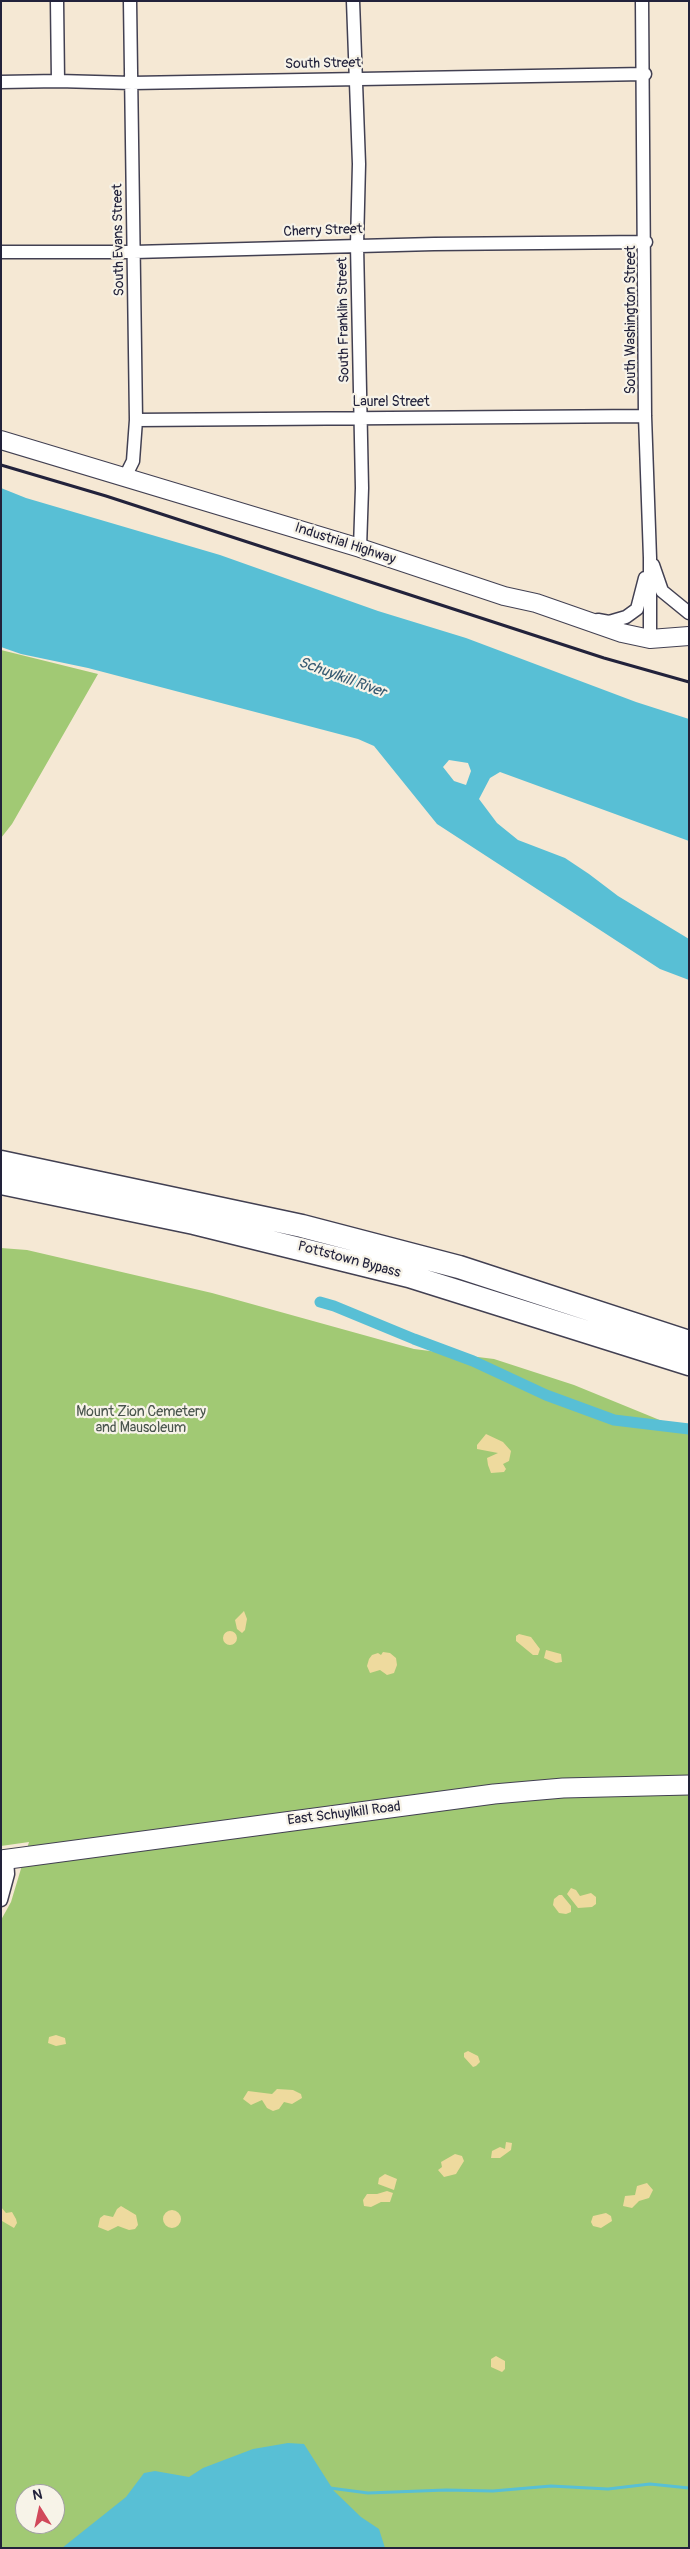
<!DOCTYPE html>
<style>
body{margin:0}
#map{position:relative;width:690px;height:2549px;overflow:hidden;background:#f5e8d4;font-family:Pangolin,sans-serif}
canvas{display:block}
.frame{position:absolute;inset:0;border:2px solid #22223b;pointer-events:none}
.north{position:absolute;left:15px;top:2484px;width:50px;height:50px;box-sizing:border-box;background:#f7f3e8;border:1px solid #a29fa3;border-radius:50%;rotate:350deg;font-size:14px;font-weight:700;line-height:20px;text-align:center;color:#22223b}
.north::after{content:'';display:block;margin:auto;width:18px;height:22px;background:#d1495b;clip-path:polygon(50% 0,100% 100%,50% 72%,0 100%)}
</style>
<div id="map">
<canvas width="690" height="2549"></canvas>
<div class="frame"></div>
<div class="north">N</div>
</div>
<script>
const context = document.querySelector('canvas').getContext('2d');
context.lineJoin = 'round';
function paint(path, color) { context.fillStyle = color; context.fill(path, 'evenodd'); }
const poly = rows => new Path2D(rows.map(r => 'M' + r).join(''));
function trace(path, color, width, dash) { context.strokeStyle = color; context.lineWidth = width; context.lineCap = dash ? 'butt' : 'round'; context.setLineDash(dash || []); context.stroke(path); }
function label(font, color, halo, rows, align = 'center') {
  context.font = font + ' Pangolin,sans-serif'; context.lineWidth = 4.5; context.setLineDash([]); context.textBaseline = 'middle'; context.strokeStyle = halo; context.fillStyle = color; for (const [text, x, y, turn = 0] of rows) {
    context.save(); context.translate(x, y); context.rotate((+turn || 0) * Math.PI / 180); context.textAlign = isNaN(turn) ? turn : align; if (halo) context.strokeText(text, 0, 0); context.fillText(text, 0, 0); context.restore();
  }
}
paint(poly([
 [1,650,98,674,12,824,1,838],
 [1,1248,27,1250,212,1293,414,1349,494,1359,574,1385,689,1432,689,2548,1,2548,1,1920,11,1902,29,1842,1,1846],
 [25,2494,55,2494,55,2524,25,2524]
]), '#a1c974');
paint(poly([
 [486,1434,503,1442,511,1451,509,1461,503,1464,506,1469,504,1472,491,1473,488,1465,487,1458,498,1453,477,1449,477,1445],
 [244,1611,247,1619,245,1630,242,1633,237,1629,235,1620],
 '223 1638a7 7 0 1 1 14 0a7 7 0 1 1-14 0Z',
 [519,1634,531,1637,540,1649,538,1655,533,1655,516,1641,516,1636],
 [546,1650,561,1654,562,1662,556,1663,544,1658],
 [383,1652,390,1653,396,1658,397,1665,394,1673,387,1675,380,1670,370,1673,367,1666,369,1659,372,1655,378,1653,381,1655],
 [571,1888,576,1890,580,1896,591,1893,596,1897,596,1904,592,1907,578,1908,567,1894],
 [559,1895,562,1895,571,1906,571,1912,566,1914,559,1913,553,1905,554,1899],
 [56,2035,65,2038,66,2044,56,2046,48,2043,49,2037],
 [468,2051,478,2056,480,2062,476,2066,473,2067,464,2057,464,2053],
 [277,2089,293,2090,301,2094,302,2098,292,2104,284,2102,279,2109,273,2111,267,2108,262,2100,251,2105,243,2099,248,2091,272,2094],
 [506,2142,512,2143,511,2150,500,2158,491,2158,492,2151,500,2147,505,2149],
 [455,2154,462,2156,464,2161,456,2174,444,2177,438,2170,442,2167,441,2162],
 [385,2174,397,2179,394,2190,378,2184,379,2178],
 [647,2183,653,2190,649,2198,639,2201,632,2208,623,2206,625,2196,635,2195,637,2186],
 [387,2191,393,2193,390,2202,381,2202,371,2207,364,2206,363,2200,367,2194,377,2194],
 [121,2206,136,2215,138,2225,135,2229,129,2230,118,2226,108,2231,98,2227,100,2218,104,2215,113,2217,117,2209],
 [1,2207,6,2213,12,2212,16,2219,17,2223,14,2228,2,2221],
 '163 2219a9 9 0 1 1 18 0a9 9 0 1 1-18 0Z',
 [606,2213,611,2216,612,2221,601,2228,593,2226,591,2222,593,2216],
 [496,2356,505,2361,505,2369,502,2372,491,2367,491,2359]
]), '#eeda9e');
paint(poly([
 [1,488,26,498,220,555,378,611,466,638,636,702,689,719,689,841,500,772,490,778,479,799,497,823,518,840,565,858,589,874,618,896,689,939,689,980,660,969,437,824,374,746,358,739,88,668,21,654,1,647],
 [449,760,468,763,471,771,466,785,454,781,443,767],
 [288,2443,304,2444,334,2491,361,2517,379,2529,385,2548,62,2548,126,2497,144,2473,155,2471,189,2477,203,2468,253,2449]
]), '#58bfd5');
trace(poly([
 [330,2488,368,2493,446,2490,493,2491,551,2486,608,2489,650,2484,689,2488]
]), '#58bfd5', 3);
trace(poly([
 [320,1302,334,1306,414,1339,473,1361,546,1395,614,1420,689,1429]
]), '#58bfd5', 11);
const street = poly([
 [57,1,58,81],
 [353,1,359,164,357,245,362,488,360,548],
 [642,1,645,416,650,558,650,639],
 [1,82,58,81,132,83,645,74],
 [1,252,134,252,434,244,646,242],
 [136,420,645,416],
 [125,477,133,461,136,420,130,1],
 [653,565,662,591,689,613],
 [598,620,609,622,626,617,637,609,645,578],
 [1,1900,8,1874,7,1859]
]);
const secondary = poly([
 [1,440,360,548,504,596,536,603,622,633,650,639,689,636]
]);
const primary = poly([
 [1,1860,494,1794,563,1788,689,1785]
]);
const highway = poly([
 [1,1162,302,1226,459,1267,689,1342],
 [1,1183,194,1223,409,1276,689,1364]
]);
trace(street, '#424052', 15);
trace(secondary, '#424052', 20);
trace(primary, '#424052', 21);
trace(highway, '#424052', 25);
trace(street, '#fff', 12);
trace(secondary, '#fff', 18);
trace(primary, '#fff', 19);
trace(highway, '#fff', 22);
trace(poly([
 [1,465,106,496,604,658,689,682]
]), '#22223b', 3);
label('14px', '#22223b', '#f7f3e8', [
 ["South Street",323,64,-1],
 ["Cherry Street",323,231,-2],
 ["South Evans Street",119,240,-91],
 ["South Franklin Street",344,320,-91],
 ["South Washington Street",631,320,-90],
 ["Laurel Street",391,402],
 ["Industrial Highway",345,544,18],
 ["Pottstown Bypass",349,1260,15],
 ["East Schuylkill Road",344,1814,-7]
]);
label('14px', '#48544c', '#f7f3e8', [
 ["Mount Zion Cemetery",141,1412],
 ["and Mausoleum",141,1428]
]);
label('italic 15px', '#355971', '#f7f3e8', [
 ["Schuylkill River",342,678,20]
]);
</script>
